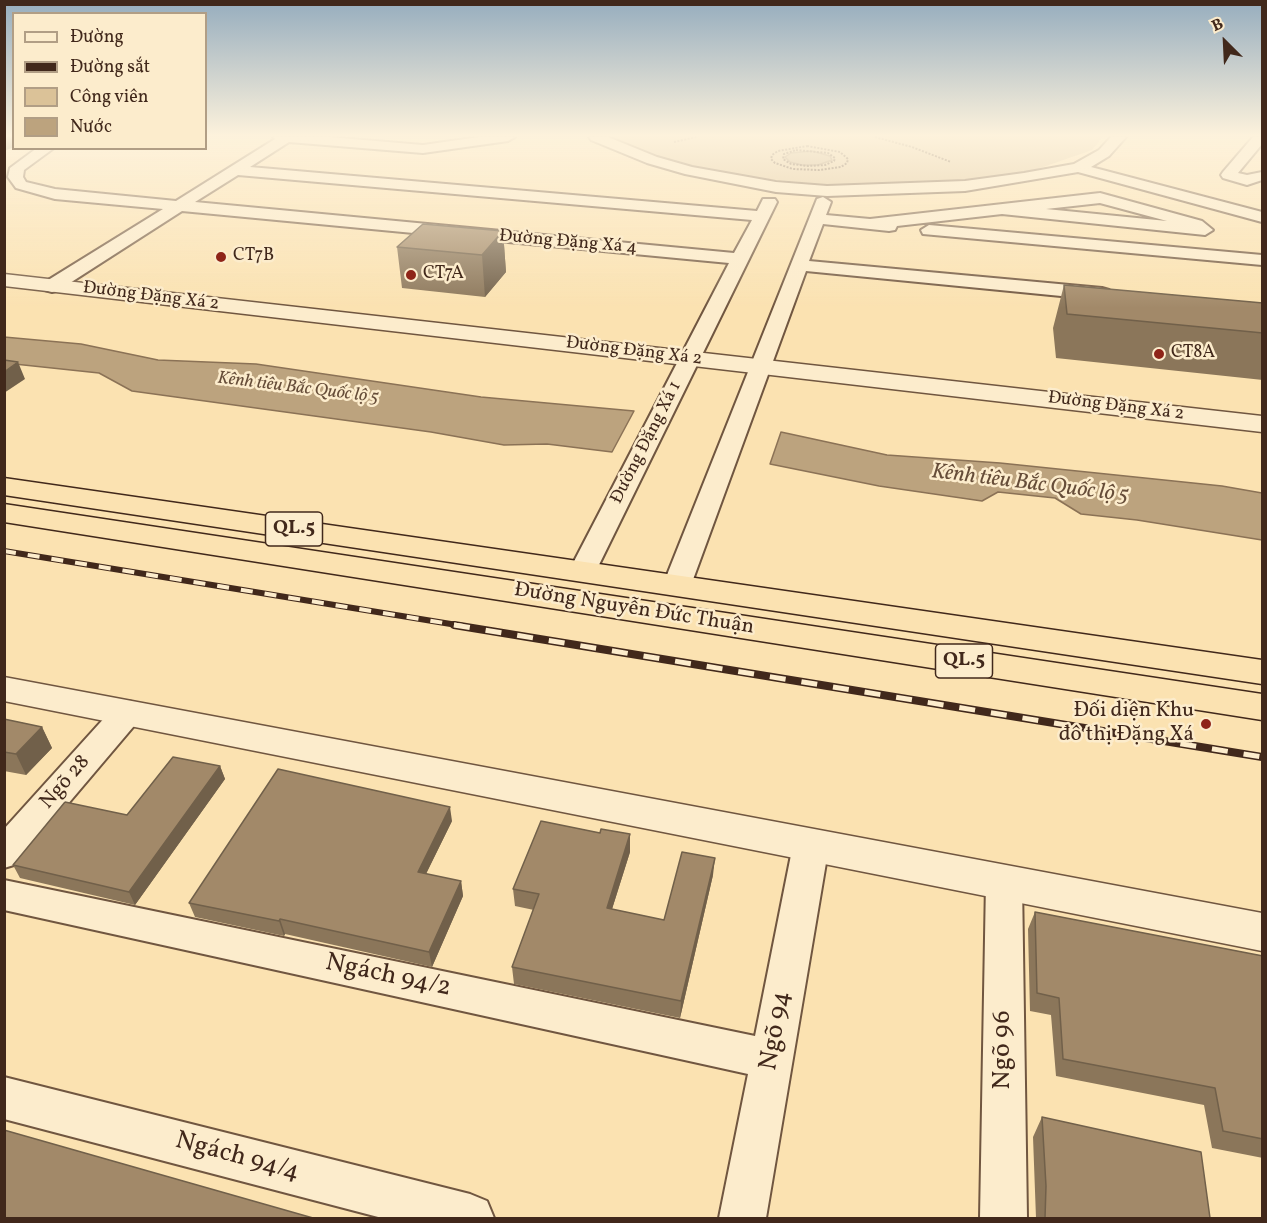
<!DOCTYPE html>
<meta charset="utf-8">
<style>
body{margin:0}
#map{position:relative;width:1267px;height:1223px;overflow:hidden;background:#fbe2b1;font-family:Vollkorn,serif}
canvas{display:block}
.frame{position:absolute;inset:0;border:6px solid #41281b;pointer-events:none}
.legend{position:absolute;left:12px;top:12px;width:195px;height:138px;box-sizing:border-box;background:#fceccc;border:2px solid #b19e85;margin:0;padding:8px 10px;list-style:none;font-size:18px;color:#41281b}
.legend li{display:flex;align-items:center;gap:12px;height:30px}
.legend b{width:30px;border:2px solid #b19e85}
.north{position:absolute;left:1195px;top:12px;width:60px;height:60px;-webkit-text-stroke:4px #fceccc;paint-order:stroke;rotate:336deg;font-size:16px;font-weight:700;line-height:24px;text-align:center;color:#41281b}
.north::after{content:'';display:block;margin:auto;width:21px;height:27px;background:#41281b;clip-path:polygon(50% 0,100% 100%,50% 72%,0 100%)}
</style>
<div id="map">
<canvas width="1267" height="1223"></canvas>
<div class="frame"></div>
<ul class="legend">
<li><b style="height:8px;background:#fceccc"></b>Đường</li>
<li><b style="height:8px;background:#41281b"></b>Đường sắt</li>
<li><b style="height:16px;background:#dbc298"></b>Công viên</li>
<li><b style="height:16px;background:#bca37e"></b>Nước</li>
</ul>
<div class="north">B</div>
</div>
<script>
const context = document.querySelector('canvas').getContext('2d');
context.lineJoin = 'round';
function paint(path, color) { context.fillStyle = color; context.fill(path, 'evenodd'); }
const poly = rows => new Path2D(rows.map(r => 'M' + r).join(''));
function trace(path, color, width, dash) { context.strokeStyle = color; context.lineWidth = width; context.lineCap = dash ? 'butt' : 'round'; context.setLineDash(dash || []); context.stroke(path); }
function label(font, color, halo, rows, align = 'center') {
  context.font = font + ' Vollkorn,serif'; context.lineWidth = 5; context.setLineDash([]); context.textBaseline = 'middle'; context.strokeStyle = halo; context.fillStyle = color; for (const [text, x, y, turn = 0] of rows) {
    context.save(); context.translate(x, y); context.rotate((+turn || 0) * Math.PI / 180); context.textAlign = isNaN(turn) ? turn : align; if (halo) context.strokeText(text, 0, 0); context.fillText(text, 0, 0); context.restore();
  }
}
paint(poly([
 [613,137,1103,137,1092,150,1029,172,952,182,843,186,757,178,691,167,629,148]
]), '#dbc298');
const water = poly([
 [812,151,830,156,832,160,818,165,802,165,790,162,785,157,791,153,812,151],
 [4,337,81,344,158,360,256,364,481,397,634,411,612,452,547,444,504,445,431,432,132,391,99,373,5,363,4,337],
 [781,432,887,455,1000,463,1222,486,1262,493,1262,540,1137,520,1081,514,1055,498,998,492,982,501,879,486,770,464,781,432]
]);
paint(water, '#bca37e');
trace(water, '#8b7256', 1.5);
const minor = poly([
 [273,137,329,137,423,145,479,137,515,137,508,141,423,153,289,142,250,167,757,211,763,199,775,199,777,202,593,577,583,579,573,577,569,571,729,263,182,211,59,290,52,292,45,290,43,286,45,282,163,209,55,199,16,188,8,177,10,168,37,148,54,148,24,170,23,177,26,182,55,189,176,201,275,139,273,137],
 [238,175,752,220,734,253,195,202,238,175],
 [589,137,608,137,657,157,692,167,776,182,827,186,965,181,1024,173,1074,164,1099,150,1111,137,1126,137,1109,156,1091,167,1262,212,1262,222,1078,172,965,191,827,196,776,192,685,174,647,163,591,140,589,137],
 [1253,137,1262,137,1262,144,1238,173,1247,175,1262,172,1262,180,1247,185,1223,178,1221,175,1223,172,1253,137],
 [1100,193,1202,221,1213,230,1205,235,1002,214,897,226,895,230,889,231,823,224,809,261,1102,288,1109,290,1111,294,1109,298,1102,300,806,271,691,585,687,591,677,593,667,591,663,585,817,199,823,197,831,202,826,215,870,219,1100,193],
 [1100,203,1167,221,1046,209,1100,203],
 [929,225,1262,255,1262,265,923,234,921,230,929,225],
 [128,701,139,704,144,712,139,720,17,864,4,868,4,829,117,704,128,701],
 [811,831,824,835,829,845,766,1218,719,1218,748,1074,4,910,4,880,755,1036,793,845,798,835,811,831],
 [1004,867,1017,871,1022,882,1027,1218,980,1218,986,882,991,871,1004,867],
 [4,1077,470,1194,487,1201,494,1218,382,1218,4,1119,4,1077]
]);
const tertiary = poly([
 [4,274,1262,416,1262,432,4,286,4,274],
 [4,677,1262,913,1262,951,4,701,4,677]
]);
const trunk = poly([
 [4,478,1262,660,1262,684,4,495,4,478],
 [4,504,1262,694,1262,720,4,522,4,504]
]);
trace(minor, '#705640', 4);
trace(tertiary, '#705640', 3);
trace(trunk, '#41281b', 3);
trace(poly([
 [875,137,912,147,951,162],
 [674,142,696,137],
 [807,146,840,152,848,159,847,163,841,167,819,170,793,169,775,163,771,159,772,155,778,151,807,146],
 [796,150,828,153,835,158,834,161,825,165,808,166,791,164,783,159,784,154,796,150]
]), '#41281b', 2, [2, 1.5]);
paint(minor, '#fceccc');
paint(tertiary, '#fceccc');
paint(trunk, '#fbe2b1');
const railFar1 = poly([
 [4,551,463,626]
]);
const rail = poly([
 [454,625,1262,757]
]);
trace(railFar1, '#41281b', 6);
trace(rail, '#41281b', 8);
trace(railFar1, '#fceccc', 4, [12]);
trace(rail, '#fceccc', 5, [16]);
paint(poly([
 [503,231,506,272,485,297,402,288,397,247],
 [1064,285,1263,303,1263,380,1056,358,1053,328],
 [4,719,42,727,52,748,26,775,4,771],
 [220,766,225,779,135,905,20,878,13,865,127,815],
 [452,821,426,874,461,881,463,896,432,967,285,934,284,936,195,917,189,903],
 [630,852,612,909,664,920,713,875,680,1018,514,984,512,967,534,910,515,906,513,889],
 [1035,912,1263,956,1263,1158,1212,1148,1204,1105,1056,1076,1051,1015,1030,1011,1028,929],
 [1042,1117,1210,1218,1036,1218,1033,1137]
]), '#8b765a');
paint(poly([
 [4,137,14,137,14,147,4,151],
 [503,231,506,272,485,297,482,255],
 [18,362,25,379,4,393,4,372],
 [42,727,52,748,26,775,16,754],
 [220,766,225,779,135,905,129,892],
 [450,807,452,821,420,886,418,872],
 [630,834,630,852,607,925,607,908],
 [715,858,713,875,680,1018,681,1001],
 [461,881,463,896,432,967,429,952],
 [280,919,285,934,284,936,279,921]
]), '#71604a');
const building = poly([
 [423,224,503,231,482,255,397,247,423,224],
 [1064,285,1263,303,1263,333,1067,314,1064,285],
 [4,360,18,362,4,372,4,360],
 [4,719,42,727,16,754,4,752,4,719],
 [173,757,220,766,129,892,13,865,65,802,127,815,173,757],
 [278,769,450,807,418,872,461,881,429,952,280,919,279,921,189,903,278,769],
 [541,821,600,833,601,829,630,834,607,908,664,920,682,852,715,858,681,1001,512,967,539,894,513,889,541,821],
 [1035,912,1263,956,1263,1139,1223,1131,1215,1088,1063,1059,1059,998,1037,993,1035,912],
 [1042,1117,1201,1152,1210,1218,1045,1218,1046,1186,1042,1117],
 [4,1130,313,1218,4,1218,4,1130]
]);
paint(building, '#a28969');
trace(building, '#71604a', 1.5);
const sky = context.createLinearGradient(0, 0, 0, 308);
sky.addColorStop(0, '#96adbe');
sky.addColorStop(0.44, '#fdf2dc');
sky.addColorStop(1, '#fdf2dc00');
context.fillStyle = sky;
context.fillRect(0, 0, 1267, 308);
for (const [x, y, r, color] of [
 [221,257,6,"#8f2418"],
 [411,275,6,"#8f2418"],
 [1159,354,6,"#8f2418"],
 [1206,724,6,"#8f2418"]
]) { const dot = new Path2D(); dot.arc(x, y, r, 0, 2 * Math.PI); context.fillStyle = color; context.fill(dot); trace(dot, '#fceccc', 2); }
label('18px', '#41281b', '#fceccc', [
 ["Đường Đặng Xá 4",568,243,5],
 ["Đường Đặng Xá 2",151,297,7],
 ["Đường Đặng Xá 2",634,352,7],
 ["Đường Đặng Xá 2",1116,407,7],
 ["Đường Đặng Xá 1",647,443,-63]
]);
label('18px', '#41281b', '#fceccc', [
 ["CT7B",233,257],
 ["CT7A",423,275],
 ["CT8A",1171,354]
], 'left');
label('italic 18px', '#664d39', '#fceccc', [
 ["Kênh tiêu Bắc Quốc lộ 5",298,389,7]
]);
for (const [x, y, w] of [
 [294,529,57],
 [964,661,57]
]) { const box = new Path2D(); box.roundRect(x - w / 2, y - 17, w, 34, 4.5); context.fillStyle = '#fceccc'; context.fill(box); trace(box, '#41281b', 1.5); }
label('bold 20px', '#41281b', null, [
 ["QL.5",294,529],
 ["QL.5",964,661]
]);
label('21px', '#41281b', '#fceccc', [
 ["Đường Nguyễn Đức Thuận",634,610,9],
 ["Ngõ 28",66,783,-49]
]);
label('21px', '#41281b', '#fceccc', [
 ["Đối diện Khu",1194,712],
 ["đô thị Đặng Xá",1194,736]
], 'right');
label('italic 22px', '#664d39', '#fceccc', [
 ["Kênh tiêu Bắc Quốc lộ 5",1030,485,7]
]);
label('26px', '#41281b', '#fceccc', [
 ["Ngách 94/2",388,977,12],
 ["Ngõ 94",777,1031,-80],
 ["Ngõ 96",1004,1050,-90],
 ["Ngách 94/4",237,1158,15]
]);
</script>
